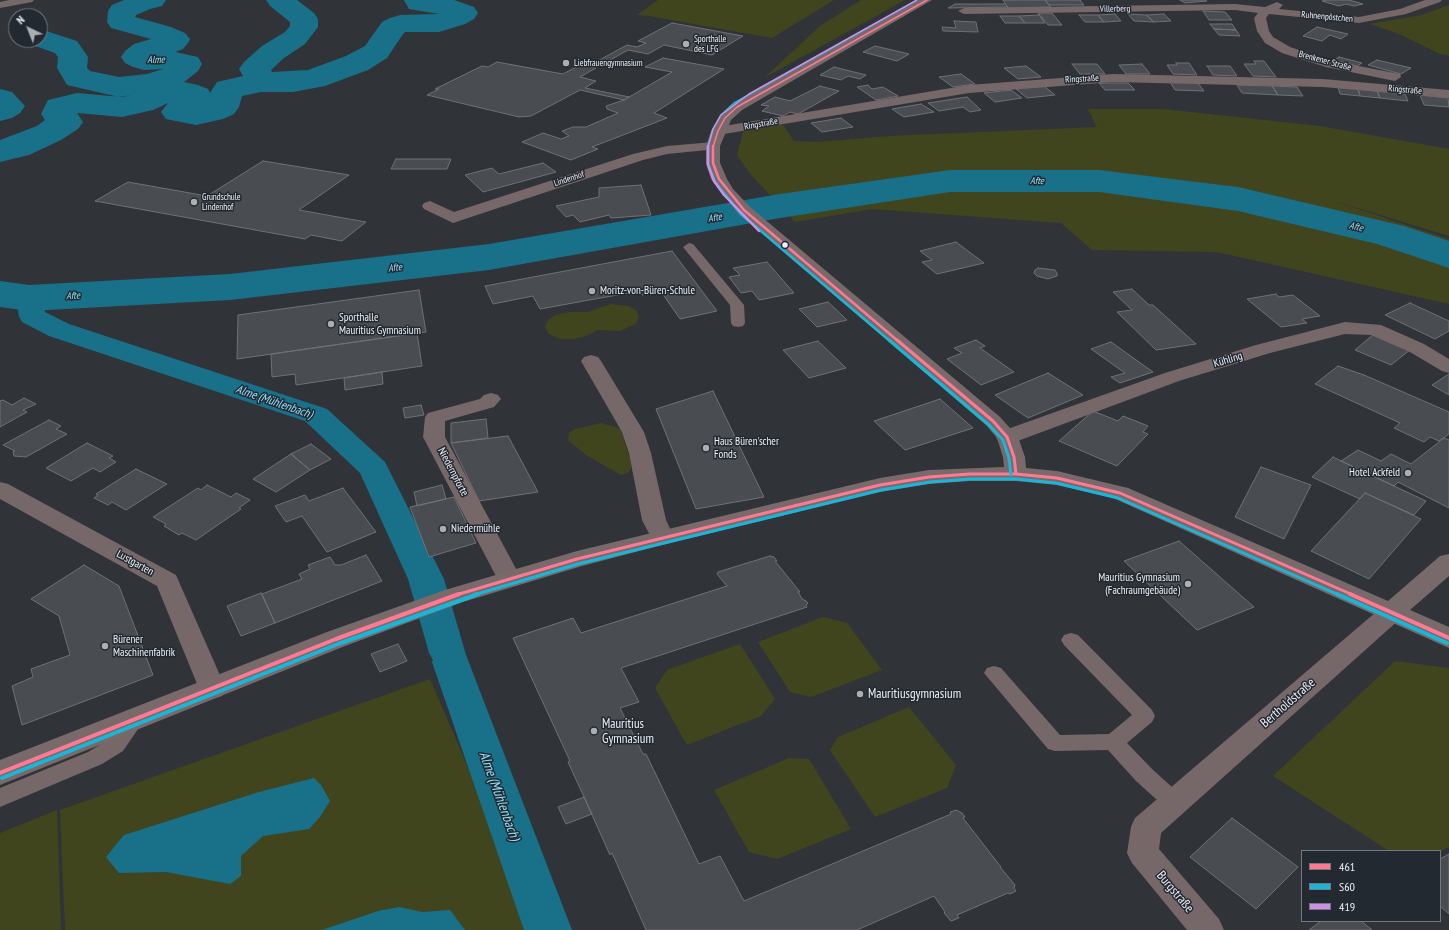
<!DOCTYPE html>
<meta charset="utf-8">
<style>
body{margin:0}
#map{position:relative;width:1449px;height:930px;overflow:hidden;background:#303438;font-family:"PT Sans Narrow",sans-serif}
canvas{display:block}
.legend{position:absolute;left:1301px;top:850px;width:140px;height:72px;box-sizing:border-box;background:#232931;border:1px solid #747980;margin:0;padding:5px 7px;list-style:none;font-size:12px;color:#edf1f7}
.legend li{display:flex;align-items:center;gap:8px;height:20px}
.legend b{width:20px;border:1px solid #747980}
.north{position:absolute;left:8px;top:8px;width:40px;height:40px;box-sizing:border-box;background:#232931;border:1px solid #747980;border-radius:50%;rotate:317deg;font-size:11px;font-weight:700;line-height:16px;text-align:center;color:#edf1f7}
.north::after{content:'';display:block;margin:auto;width:14px;height:18px;background:#abafb4;clip-path:polygon(50% 0,100% 100%,50% 72%,0 100%)}
</style>
<div id="map">
<canvas width="1449" height="930"></canvas>
<ul class="legend">
<li><b style="height:5px;background:#fe7a93"></b>461</li>
<li><b style="height:5px;background:#1ab6d8"></b>S60</li>
<li><b style="height:5px;background:#ce8fe9"></b>419</li>
</ul>
<div class="north">N</div>
</div>
<script>
const context = document.querySelector('canvas').getContext('2d');
context.lineJoin = 'round';
function paint(path, color) { context.fillStyle = color; context.fill(path, 'evenodd'); }
const poly = rows => new Path2D(rows.map(r => 'M' + r).join(''));
function trace(path, color, width, dash) { context.strokeStyle = color; context.lineWidth = width; context.lineCap = dash ? 'butt' : 'round'; context.setLineDash(dash || []); context.stroke(path); }
function label(font, color, halo, rows, align = 'center') {
  context.font = font + ' "PT Sans Narrow",sans-serif'; context.lineWidth = 3; context.setLineDash([]); context.textBaseline = 'middle'; context.strokeStyle = halo; context.fillStyle = color; for (const [text, x, y, turn = 0] of rows) {
    context.save(); context.translate(x, y); context.rotate((+turn || 0) * Math.PI / 180); context.textAlign = isNaN(turn) ? turn : align; if (halo) context.strokeText(text, 0, 0); context.fillText(text, 0, 0); context.restore();
  }
}
paint(poly([
 [658,0,834,0,772,38,649,16,637,15],
 [861,0,905,0,764,78,820,26],
 [1449,5,1449,56,1440,54,1399,34,1370,24,1421,15],
 [1088,109,1163,109,1320,126,1449,149,1449,236,1331,200,1449,239,1449,304,1217,252,1092,250,1061,223,872,209,795,222,751,175,737,155,744,128,783,125,794,141,817,142,890,136,1097,127],
 [611,304,628,306,636,310,639,317,636,324,620,331,597,330,589,335,574,339,561,339,549,334,545,327,548,320,556,315,568,312,588,312],
 [601,423,621,429,632,466,628,473,621,475,586,455,568,440,569,433,575,429],
 [823,617,847,623,882,670,811,697,790,692,758,642],
 [740,644,775,699,761,716,687,745,655,688,667,670],
 [1395,661,1449,668,1449,847,1440,852,1440,851,1389,851,1273,776],
 [430,679,538,930,65,930,60,810],
 [909,707,956,765,947,788,875,817,830,750,838,737],
 [789,758,809,759,851,829,777,859,749,852,714,790],
 [57,810,61,930,0,930,0,833]
]), '#40451e');
paint(poly([
 [314,778,321,785,330,801,320,817,309,829,263,836,241,856,241,876,230,884,166,872,119,873,106,857,124,835,259,792],
 [399,907,422,912,450,910,465,930,322,930,378,911]
]), '#187189');
paint(poly([
 [29,290,38,292,42,298,45,312,69,324,327,409,385,462,444,579,466,655,572,930,524,930,432,662,433,660,429,653,408,579,360,473,305,421,49,336,22,322,19,316,16,298,20,292,29,290]
]), '#187189');
paint(poly([
 [124,0,166,0,162,6,150,9,136,15,135,17,171,27,185,33,190,39,188,43,183,49,175,52,198,57,202,64,198,71,184,82,198,85,208,89,210,93,217,82,243,76,239,69,244,62,262,46,285,32,290,26,290,22,270,6,266,0,297,0,314,13,318,19,318,27,305,44,284,58,271,70,272,72,308,70,346,56,365,46,382,22,390,18,400,15,439,14,409,9,404,0,454,0,474,7,478,13,474,19,465,24,449,29,439,32,405,32,403,34,387,58,368,70,325,86,293,92,261,92,242,96,239,107,234,114,223,119,196,125,166,119,161,112,168,103,153,110,122,117,77,113,83,122,78,129,61,140,29,155,0,162,0,140,37,126,45,120,41,114,48,100,77,93,122,97,132,95,119,97,67,85,57,68,58,57,55,53,30,44,27,40,40,40,40,29,77,41,88,57,87,68,90,71,119,77,147,74,163,69,144,70,133,67,125,63,121,57,125,51,134,44,151,39,111,28,107,22,108,11,112,5,124,0],
 [0,89,12,92,25,106,20,113,12,118,0,121,0,89],
 [950,170,1099,170,1238,187,1404,226,1449,241,1449,268,1377,244,1238,211,1099,192,950,192,780,218,489,270,230,300,29,311,0,307,0,281,29,285,230,274,489,244,780,194,950,170]
]), '#187189');
const building = poly([
 [1003,0,1045,0,1051,7,1008,8,1003,0],
 [1045,0,1080,0,1084,5,1049,5,1045,0],
 [1180,0,1205,0,1207,1,1185,3,1180,0],
 [1326,0,1349,0,1363,4,1354,6,1346,4,1339,6,1322,1,1326,0],
 [955,4,1005,4,1008,7,948,8,955,4],
 [1203,11,1225,12,1232,20,1209,20,1203,11],
 [1038,13,1052,13,1062,25,1048,25,1038,13],
 [1115,14,1121,21,1104,22,1098,15,1115,14],
 [1128,14,1146,15,1154,22,1134,21,1128,14],
 [1164,14,1171,21,1154,22,1146,15,1164,14],
 [1039,15,1045,23,1025,23,1019,16,1039,15],
 [1079,15,1098,15,1104,22,1085,22,1079,15],
 [1000,16,1019,16,1025,23,1005,23,1000,16],
 [954,21,976,22,978,32,943,31,942,27,956,28,954,21],
 [672,23,743,36,712,55,664,45,648,54,628,50,603,64,596,62,627,45,637,47,646,43,638,41,672,23],
 [1210,24,1232,24,1236,30,1214,29,1210,24],
 [1317,27,1348,34,1341,39,1330,35,1322,41,1303,36,1317,27],
 [1214,29,1236,30,1240,36,1219,35,1214,29],
 [875,46,909,54,897,61,863,52,875,46],
 [1339,57,1362,63,1357,66,1334,60,1339,57],
 [663,58,724,69,654,113,667,118,592,147,598,149,571,160,522,142,543,133,561,139,569,136,562,131,573,127,586,127,618,113,607,109,606,106,624,100,672,72,645,67,663,58],
 [1377,60,1411,68,1401,74,1368,65,1377,60],
 [1254,61,1264,61,1276,77,1253,76,1244,64,1256,64,1254,61],
 [497,62,563,74,580,65,596,68,580,77,596,81,585,88,629,97,624,100,580,90,531,116,519,117,427,95,439,89,435,89,482,66,488,67,497,62],
 [1176,63,1189,63,1197,75,1173,74,1167,65,1177,65,1176,63],
 [1072,64,1097,64,1105,74,1080,74,1072,64],
 [1142,64,1150,74,1126,74,1119,65,1142,64],
 [1026,66,1041,77,1018,79,1004,68,1026,66],
 [1207,66,1230,66,1237,76,1213,75,1207,66],
 [834,67,866,75,860,79,848,76,841,80,820,75,834,67],
 [961,74,975,84,953,87,939,77,961,74],
 [1170,82,1198,83,1204,91,1175,90,1170,82],
 [1099,83,1128,83,1135,90,1105,90,1099,83],
 [868,85,872,89,883,87,898,96,876,100,857,87,868,85],
 [1237,85,1272,86,1278,95,1242,93,1237,85],
 [820,86,839,91,798,114,790,112,783,116,762,111,769,106,761,105,775,97,790,101,820,86],
 [1044,86,1055,95,1027,98,1016,89,1044,86],
 [1272,86,1297,87,1303,96,1278,95,1272,86],
 [1338,87,1358,89,1360,96,1340,94,1338,87],
 [1358,89,1377,91,1380,98,1360,96,1358,89],
 [1011,90,1022,98,995,102,984,93,1011,90],
 [1377,91,1405,94,1408,101,1380,98,1377,91],
 [1420,95,1448,98,1449,107,1424,105,1420,95],
 [967,97,981,110,970,112,963,107,939,111,928,103,967,97],
 [921,104,934,112,904,117,892,109,921,104],
 [841,118,853,127,822,132,811,123,841,118],
 [396,159,451,159,447,169,391,169,396,159],
 [263,161,349,175,299,210,366,222,342,241,311,235,305,239,95,201,128,182,207,196,263,161],
 [543,163,556,172,483,192,465,175,492,168,499,174,543,163],
 [641,185,651,215,611,218,609,215,580,222,573,215,566,217,556,206,599,197,599,188,641,185],
 [956,242,984,263,937,274,922,262,932,260,920,251,956,242],
 [672,251,717,311,680,319,658,287,648,289,651,293,642,295,639,291,540,309,533,296,493,304,485,286,672,251],
 [767,262,794,293,759,300,752,291,741,293,729,277,740,275,733,268,767,262],
 [1038,268,1055,270,1057,273,1057,276,1048,279,1037,276,1034,273,1035,270,1038,268],
 [1132,289,1149,305,1153,305,1196,344,1156,350,1117,312,1132,310,1113,292,1132,289],
 [419,290,426,332,237,359,238,315,419,290],
 [1276,294,1279,297,1293,295,1320,316,1302,319,1307,323,1281,327,1247,299,1276,294],
 [828,302,847,320,817,327,799,309,828,302],
 [1410,303,1449,321,1449,331,1435,339,1385,315,1410,303],
 [417,333,422,366,296,385,295,374,272,377,271,354,417,333],
 [1374,334,1411,349,1391,365,1355,350,1374,334],
 [976,340,985,346,980,348,1014,372,981,385,947,359,962,353,954,348,976,340],
 [818,341,846,368,809,378,783,350,818,341],
 [1111,342,1153,372,1120,383,1111,377,1125,373,1091,349,1111,342],
 [1338,366,1364,375,1449,412,1449,434,1439,441,1430,437,1424,442,1394,428,1400,423,1315,384,1338,366],
 [382,372,383,384,345,390,344,378,382,372],
 [1048,373,1083,395,1028,418,995,395,1048,373],
 [1449,374,1449,395,1432,385,1449,374],
 [713,391,764,497,696,509,656,409,713,391],
 [24,398,36,404,23,410,27,412,0,427,0,401,3,400,12,405,24,398],
 [940,399,973,428,905,450,874,421,940,399],
 [421,405,424,415,405,418,403,408,421,405],
 [1093,411,1118,421,1123,416,1148,426,1143,432,1148,434,1117,466,1059,441,1093,411],
 [486,419,488,438,451,443,451,423,486,419],
 [49,420,61,426,56,429,67,434,26,457,14,456,13,452,15,451,3,445,49,420],
 [508,436,538,492,479,501,451,443,508,436],
 [1444,438,1449,440,1449,508,1398,482,1394,486,1341,461,1358,450,1381,461,1391,454,1411,464,1444,438],
 [87,443,113,456,109,458,116,462,100,472,93,468,71,481,46,468,87,443],
 [311,444,331,459,310,470,291,454,311,444],
 [291,454,310,470,276,492,253,479,291,454],
 [1333,457,1394,486,1426,501,1414,515,1365,493,1360,499,1312,477,1333,457],
 [1261,467,1311,485,1284,539,1235,517,1261,467],
 [136,469,167,484,126,510,112,502,108,505,94,498,98,495,96,494,136,469],
 [207,485,231,497,236,493,250,500,239,508,241,509,196,540,182,533,179,535,164,526,166,524,153,517,198,488,201,490,207,485],
 [442,485,446,499,417,506,414,492,442,485],
 [343,488,376,532,327,552,302,516,286,522,275,506,305,495,309,501,343,488],
 [1365,493,1421,519,1369,579,1311,551,1365,493],
 [454,497,476,543,429,557,410,507,454,497],
 [1179,541,1254,607,1197,630,1124,561,1179,541],
 [366,555,382,581,275,623,262,594,302,579,299,574,310,569,308,565,330,557,335,565,341,565,366,555],
 [770,556,774,557,777,561,775,561,800,592,798,592,803,600,805,600,808,603,806,605,807,607,621,668,639,702,620,708,643,754,646,754,699,864,720,856,744,901,951,814,950,812,956,810,962,813,965,817,963,818,1001,867,1000,867,1015,885,1014,888,1016,891,1010,894,1008,893,957,915,959,918,951,921,944,913,945,912,934,896,857,930,646,930,612,853,610,855,584,797,568,762,570,761,513,638,573,618,581,633,727,586,717,574,718,572,770,556],
 [84,565,119,586,153,675,22,725,12,686,33,677,31,669,70,655,59,616,31,599,84,565],
 [261,593,275,623,241,636,227,606,261,593],
 [398,644,407,661,380,672,371,654,398,644],
 [584,797,592,814,566,824,558,807,584,797],
 [1232,818,1298,867,1256,909,1190,857,1232,818],
 [1449,854,1449,914,1440,906,1440,859,1449,854],
 [1321,921,1361,921,1372,930,1309,930,1321,921]
]);
paint(building, '#494c50');
trace(building, '#6e7175', 1);
paint(poly([
 [689,243,693,244,744,305,745,323,743,326,738,327,733,326,731,323,730,305,683,247,689,243],
 [1071,633,1078,635,1152,710,1155,716,1152,722,1127,743,1152,769,1182,796,1185,802,1182,808,1174,811,1166,808,1136,781,1108,750,1055,751,1048,749,984,673,987,668,994,666,1001,668,1060,735,1109,734,1132,715,1064,645,1061,640,1064,635,1071,633],
 [135,711,142,713,145,719,123,751,102,764,0,807,0,788,88,752,109,739,128,713,135,711]
]), '#766769');
paint(poly([
 [9,0,34,0,32,2,0,8,0,2,9,0],
 [1425,0,1442,0,1440,2,1406,14,1359,23,1269,14,1266,18,1269,31,1273,37,1290,47,1333,61,1400,74,1401,77,1395,81,1326,67,1282,53,1265,43,1257,31,1254,18,1258,13,1235,10,964,14,958,11,964,8,1235,4,1265,7,1277,2,1283,5,1279,9,1359,17,1400,9,1425,0],
 [1113,74,1323,79,1449,90,1449,98,1323,87,1113,82,969,93,718,135,713,134,711,131,713,128,718,127,969,85,1113,74],
 [713,142,718,143,720,146,718,149,667,154,643,160,453,223,424,209,422,206,424,203,430,201,454,212,633,154,667,146,713,142],
 [1345,322,1381,325,1424,344,1449,359,1449,373,1442,371,1410,352,1371,335,1345,334,1270,353,1179,381,1015,442,1007,443,999,442,996,437,999,432,1165,373,1256,345,1345,322],
 [591,355,598,357,601,361,644,432,651,453,666,520,674,537,670,543,662,545,654,543,642,520,629,453,622,432,581,361,584,357,591,355],
 [491,393,498,395,501,399,494,407,445,421,445,437,521,578,518,584,509,587,500,584,497,578,423,437,425,417,428,413,480,399,484,395,491,393],
 [0,482,8,484,176,575,226,689,222,696,212,699,202,696,157,586,0,499,0,482],
 [1392,603,1401,606,1405,612,1401,618,1161,833,1159,849,1219,919,1224,930,1187,930,1132,863,1127,853,1131,827,1135,818,1383,606,1392,603]
]), '#766769');
paint(poly([
 [919,0,932,0,742,110,731,120,720,146,720,163,727,179,733,189,750,207,1000,417,1018,437,1025,457,1026,468,1057,471,1128,488,1388,601,1440,556,1449,554,1449,576,1410,610,1449,627,1449,648,1113,498,1057,485,1016,481,970,481,929,484,880,492,662,545,582,566,463,602,345,646,0,785,0,760,327,632,445,590,577,551,880,478,929,470,1004,467,1003,457,997,438,986,425,738,213,711,179,706,163,706,146,711,131,720,115,732,104,919,0]
]), '#786a6b');
trace(poly([
 [713,147,718,131,725,118,737,107,927,0]
]), '#fe7a93', 1.5);
trace(poly([
 [713,146,713,163,719,179,744,210,898,341]
]), '#fe7a93', 2.5);
trace(poly([
 [897,340,993,421,1007,437,1014,457,1016,474],
 [456,595,577,559,880,485,929,477,970,474,1016,474,1057,478,1120,493,1353,595]
]), '#fe7a93', 3);
trace(poly([
 [1350,594,1449,638],
 [0,773,336,639,459,594]
]), '#fe7a93', 4);
trace(poly([
 [708,147,713,129,721,115,734,103,917,0]
]), '#1ab6d8', 1.5);
trace(poly([
 [708,146,708,164,715,182,741,214,890,341]
]), '#1ab6d8', 2.5);
trace(poly([
 [889,340,989,425,1003,440,1009,458,1011,475],
 [474,595,578,564,881,490,930,482,970,479,1016,479,1056,483,1118,498,1339,595]
]), '#1ab6d8', 3);
trace(poly([
 [1337,594,1447,643],
 [2,778,338,644,478,594]
]), '#1ab6d8', 4);
trace(poly([
 [708,147,713,129,721,115,749,94,917,0]
]), '#ce8fe9', 1.5);
trace(poly([
 [708,146,708,165,714,181,724,195,759,231]
]), '#ce8fe9', 2.5);
for (const [x, y, r, color] of [
 [686,44,4,"#abafb4"],
 [566,63,4,"#abafb4"],
 [194,202,4,"#abafb4"],
 [785,245,3.5,"#edf1f7"],
 [592,291,4,"#abafb4"],
 [331,324,4,"#abafb4"],
 [706,448,4,"#abafb4"],
 [1408,473,4,"#abafb4"],
 [443,529,4,"#abafb4"],
 [1188,584,4,"#abafb4"],
 [105,646,4,"#abafb4"],
 [860,694,4,"#abafb4"],
 [594,731,4,"#abafb4"]
]) { const dot = new Path2D(); dot.arc(x, y, r, 0, 2 * Math.PI); context.fillStyle = color; context.fill(dot); trace(dot, '#232931', 1.5); }
label('9px', '#edf1f7', '#232931', [
 ["Villerberg",1115,9,-1],
 ["Ruhnenpöstchen",1327,17,5],
 ["Brenkener Straße",1325,61,15],
 ["Ringstraße",1082,79,-3],
 ["Ringstraße",1405,90,5],
 ["Ringstraße",761,124,-10],
 ["Lindenhof",569,179,-18]
]);
label('9px', '#edf1f7', '#232931', [
 ["Sporthalle",694,39],
 ["des LFG",694,49],
 ["Liebfrauengymnasium",574,63],
 ["Grundschule",202,197],
 ["Lindenhof",202,207]
], 'left');
label('italic 10px', '#90e0fb', '#232931', [
 ["Alme",156,60,-1],
 ["Afte",1037,181],
 ["Afte",715,218,-10],
 ["Afte",1356,227,13],
 ["Afte",395,268,-7],
 ["Afte",73,296,-3]
]);
label('11px', '#edf1f7', '#232931', [
 ["Moritz-von-Büren-Schule",600,291],
 ["Sporthalle",339,318],
 ["Mauritius Gymnasium",339,331],
 ["Haus Büren'scher",714,442],
 ["Fonds",714,455],
 ["Hotel Ackfeld",1400,473,"right"],
 ["Niedermühle",451,529],
 ["Mauritius Gymnasium",1180,578,"right"],
 ["(Fachraumgebäude)",1180,591,"right"],
 ["Bürener",113,640],
 ["Maschinenfabrik",113,653]
], 'left');
label('11px', '#edf1f7', '#232931', [
 ["Kühling",1228,360,-17],
 ["Niedernpforte",453,472,62],
 ["Lustgarten",135,563,29]
]);
label('italic 12px', '#90e0fb', '#232931', [
 ["Alme (Mühlenbach)",274,402,19]
]);
label('13px', '#edf1f7', '#232931', [
 ["Mauritiusgymnasium",868,694],
 ["Mauritius",602,724],
 ["Gymnasium",602,739]
], 'left');
label('13px', '#edf1f7', '#232931', [
 ["Bertholdstraße",1288,703,-41],
 ["Burgstraße",1175,892,50]
]);
label('italic 14px', '#90e0fb', '#232931', [
 ["Alme (Mühlenbach)",499,796,70]
]);
</script>
